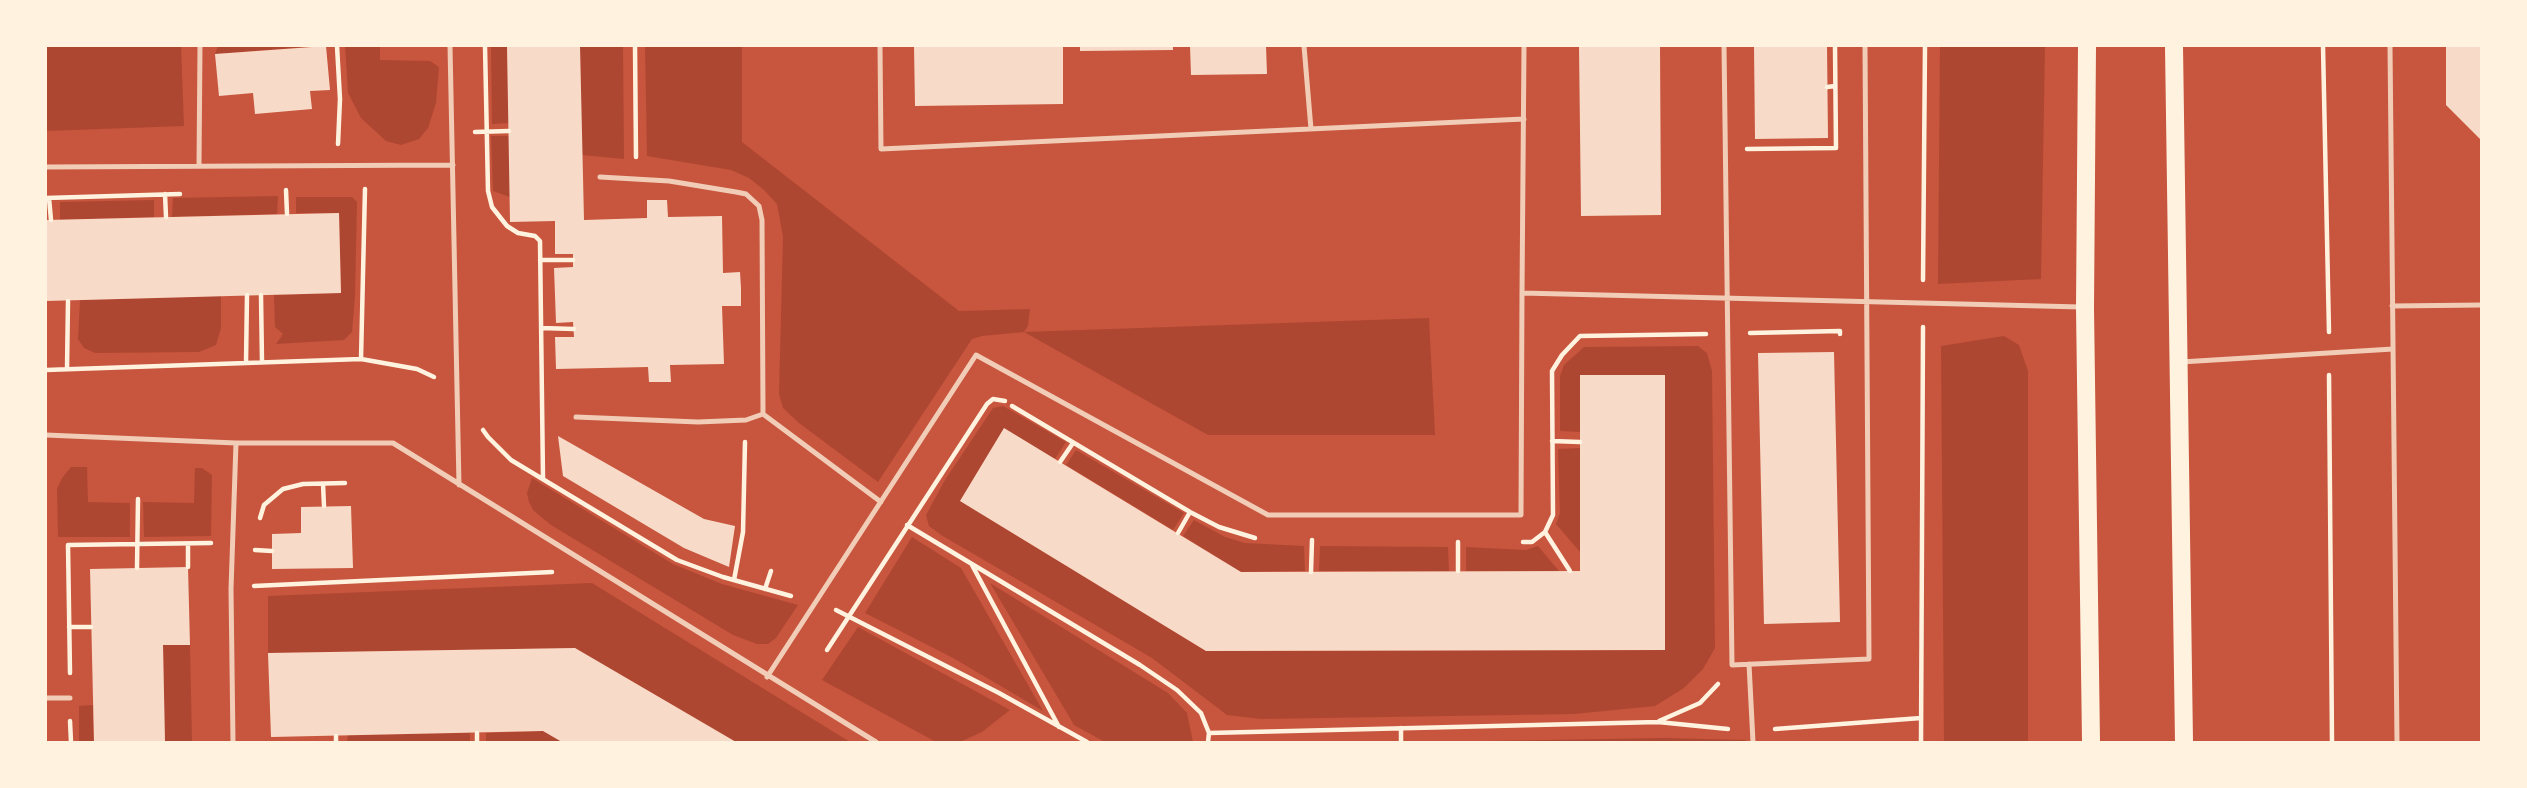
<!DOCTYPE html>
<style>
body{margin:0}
#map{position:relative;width:2527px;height:788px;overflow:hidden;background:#c8553d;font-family:Helvetica,sans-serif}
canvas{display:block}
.frame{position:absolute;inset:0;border:47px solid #fff3e0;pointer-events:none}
</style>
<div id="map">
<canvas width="2527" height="788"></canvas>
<div class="frame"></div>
</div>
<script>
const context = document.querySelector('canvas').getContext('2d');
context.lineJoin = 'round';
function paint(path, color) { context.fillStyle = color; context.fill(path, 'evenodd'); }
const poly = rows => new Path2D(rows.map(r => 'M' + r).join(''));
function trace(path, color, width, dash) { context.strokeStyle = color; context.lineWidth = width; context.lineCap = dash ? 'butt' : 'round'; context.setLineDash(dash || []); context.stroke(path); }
paint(poly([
 [46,46,181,46,184,126,46,131],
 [218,46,319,46,215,54],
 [345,46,380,46,380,60,430,61,439,67,436,103,428,128,419,139,401,145,386,141,361,118,348,93],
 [491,46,507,46,509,123,492,124],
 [580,46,623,46,624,159,582,155],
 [645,46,742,46,742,142,959,311,1030,309,1028,326,1024,332,982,336,972,339,878,482,799,423,783,408,779,394,783,237,777,204,764,190,749,178,731,170,647,156],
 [1940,46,2045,46,2041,279,1938,284],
 [491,136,509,136,510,197,493,191],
 [278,196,277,214,172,217,173,198],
 [296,197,352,197,357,202,355,296,352,332,344,340,276,344,283,334,275,327,274,295,341,293,339,213,296,213],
 [154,200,154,217,60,220,60,202],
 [221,296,221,328,216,345,199,352,95,353,84,348,78,339,80,300],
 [1429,318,1435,435,1208,435,1024,332],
 [2004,336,2019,345,2028,371,2028,742,1944,742,1941,346],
 [1698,346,1707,353,1712,371,1715,648,1703,669,1684,688,1655,706,1574,714,1261,719,1227,715,1152,658,941,535,929,526,926,515,945,480,993,408,1003,406,1066,442,1055,459,1004,428,960,501,1206,651,1665,650,1665,375,1580,375,1580,432,1560,431,1560,376,1564,365,1584,347],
 [1580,448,1580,552,1556,524,1560,513,1558,449],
 [1076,450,1184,513,1173,530,1066,465],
 [71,467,87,467,88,502,130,503,130,537,58,537,57,489,62,478],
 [195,468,202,468,212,475,211,536,144,537,143,502,194,503],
 [532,478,673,564,722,584,798,605,776,638,768,644,757,644,733,635,551,525,533,510,529,502,527,493],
 [1194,520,1225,537,1245,543,1304,546,1305,571,1241,572,1183,536],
 [912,537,961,568,1043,711,953,658,865,613],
 [1320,546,1448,547,1449,571,1319,571],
 [1538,546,1559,571,1466,571,1466,547,1526,550],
 [592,583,850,742,736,742,575,648,268,653,268,596],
 [990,583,1168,693,1187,713,1193,742,1105,742,1074,725],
 [858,627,1010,710,982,732,962,741,936,742,822,680],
 [163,645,190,645,192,742,165,742],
 [93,705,94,742,79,742,79,706],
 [543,731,562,742,486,742,486,733],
 [470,733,470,742,347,742,348,735],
 [1663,738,1746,740,1743,742,1428,742]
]), '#ae4732');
paint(poly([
 [326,46,330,90,310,91,312,109,255,114,253,93,219,96,215,54],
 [507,46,580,46,584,220,647,218,647,200,667,200,668,217,722,216,723,273,740,272,741,288,741,306,722,306,724,364,670,365,671,382,649,382,648,367,556,369,555,337,574,337,573,322,556,323,554,268,573,267,573,254,555,254,555,221,510,222],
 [914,46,1063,46,1063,104,915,106],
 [1080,46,1173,46,1173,50,1080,51],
 [1190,46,1266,46,1267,74,1191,75],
 [1579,46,1660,46,1661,215,1581,216],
 [1754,46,1827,46,1828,138,1755,139],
 [2446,46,2482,46,2482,141,2446,105],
 [339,213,341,293,46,301,46,220],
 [1834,352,1840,622,1764,624,1758,353],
 [1580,375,1665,375,1665,650,1206,651,960,501,1004,428,1241,572,1580,571],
 [558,436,704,519,735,526,729,567,684,548,563,476],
 [351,506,353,568,272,569,272,534,301,533,301,507],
 [188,567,190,645,163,645,165,742,94,742,90,569],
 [575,648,736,742,562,742,543,731,271,737,268,653]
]), '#f7dbc8');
trace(poly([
 [337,46,340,99,338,144],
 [485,46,488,191,492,207,507,226,518,233,535,236,540,241,543,479],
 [635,46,636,157],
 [2323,46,2329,332],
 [1827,87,1835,86],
 [475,132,509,131],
 [1747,149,1836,148,1835,46],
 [286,190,287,214],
 [165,194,166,217],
 [46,198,180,194],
 [49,198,51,220],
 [540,260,573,260],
 [1923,280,1925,46],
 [261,295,262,362],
 [541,328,574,329],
 [1750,333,1840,331,1840,334],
 [361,359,365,189],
 [246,363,247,295],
 [67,369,68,301],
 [46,370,361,359,417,369,434,377],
 [2329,375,2332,742],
 [1012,406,1190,512,1219,527,1255,538],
 [483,430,488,437,511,460,677,560,723,577,791,596],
 [1552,441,1580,442],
 [1060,462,1073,443],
 [323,484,324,506],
 [260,518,264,505,283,489,303,484,345,483],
 [907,525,1140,665,1177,690,1201,713,1209,733,1208,742],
 [1545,532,1570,571],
 [1178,533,1190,512],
 [1458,542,1458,571],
 [1523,542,1532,542,1545,532,1553,515,1552,371,1562,355,1580,336,1706,334],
 [255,550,272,551],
 [972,565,1059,727],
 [188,567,188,544],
 [137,568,138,499],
 [1311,572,1312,540],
 [734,580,743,532,745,442],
 [254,586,552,572],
 [765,589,771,571],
 [836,610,999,693,1087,742],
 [69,627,91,627],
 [827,650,987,404,993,399,1005,401],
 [70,673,68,545,211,543],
 [70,721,71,742],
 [1659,721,1700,703,1718,684],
 [1775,729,1921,718],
 [1209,733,1658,722,1728,729],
 [336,742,336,736],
 [477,742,477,733],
 [1401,742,1401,728],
 [1921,742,1923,327]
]), '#fff3e0', 4.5);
trace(poly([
 [450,46,459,485],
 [880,46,881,149,1524,119],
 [1304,46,1311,129],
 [1724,46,1732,665,1869,659,1865,46],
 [2390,46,2397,742],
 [199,166,200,46],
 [46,167,453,165],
 [600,177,669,181,736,192,746,194,759,206,762,220,763,414],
 [1522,293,1524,46],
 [2392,306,2482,305],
 [2181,362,2393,349],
 [576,417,698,422,746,420,763,414,881,502],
 [46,435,236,443,393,443,876,742],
 [1749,664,1753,742],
 [767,677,976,355,1268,515,1521,515,1522,293,2081,307],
 [46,698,70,698],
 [233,742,231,589,236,443]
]), '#f1ccb7', 5);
trace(poly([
 [2087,46,2085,308,2091,742],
 [2174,46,2184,742]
]), '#fff3e0', 18);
</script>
